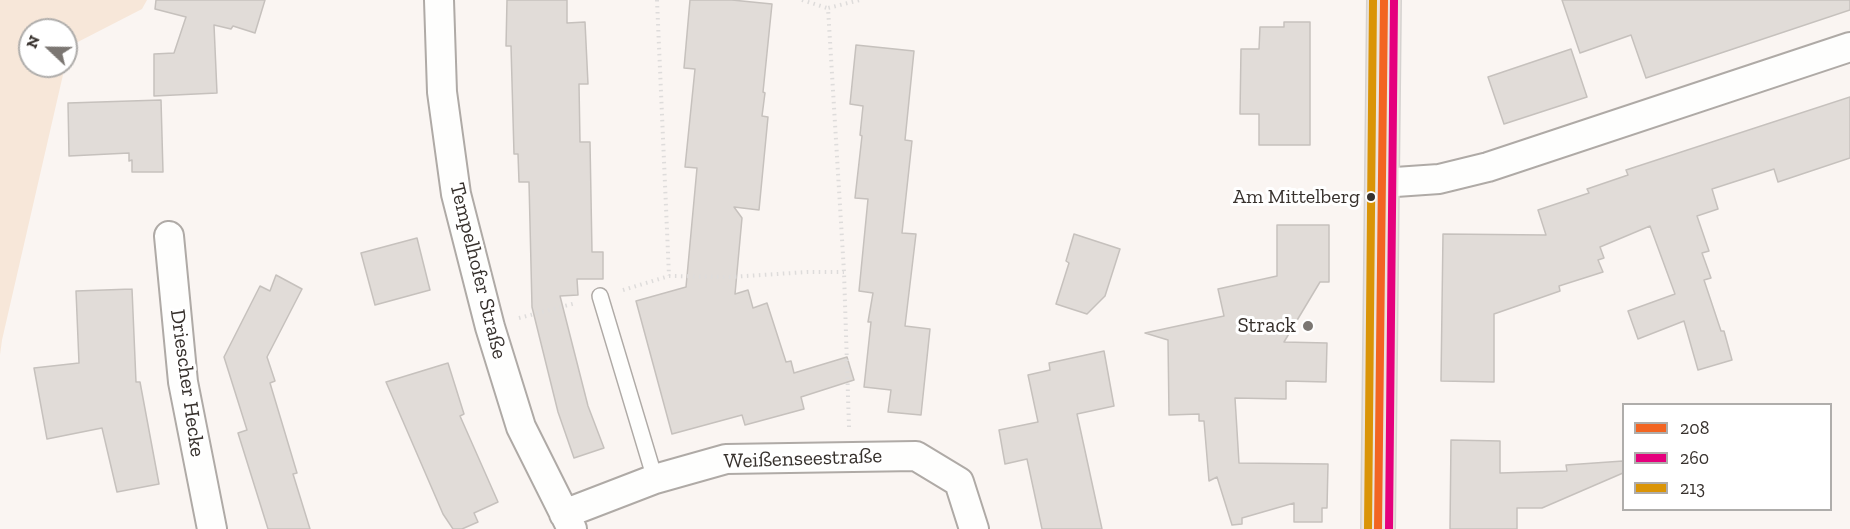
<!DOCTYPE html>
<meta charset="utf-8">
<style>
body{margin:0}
#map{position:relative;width:1850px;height:529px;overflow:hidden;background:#faf5f2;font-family:"Zilla Slab",serif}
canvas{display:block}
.legend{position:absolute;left:1622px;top:403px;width:210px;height:108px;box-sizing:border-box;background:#fff;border:2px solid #afadab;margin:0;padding:8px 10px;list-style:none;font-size:18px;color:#37312d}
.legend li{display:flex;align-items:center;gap:12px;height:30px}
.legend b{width:30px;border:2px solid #afadab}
.north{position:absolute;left:18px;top:18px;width:60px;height:60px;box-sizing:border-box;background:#fff;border:2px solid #afadab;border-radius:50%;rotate:292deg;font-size:16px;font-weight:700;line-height:24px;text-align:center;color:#37312d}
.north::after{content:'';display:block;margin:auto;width:21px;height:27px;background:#7b7672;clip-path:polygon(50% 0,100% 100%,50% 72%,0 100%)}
</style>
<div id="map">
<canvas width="1850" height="529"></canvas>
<ul class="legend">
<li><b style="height:8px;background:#f26522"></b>208</li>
<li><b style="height:8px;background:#e5007d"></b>260</li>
<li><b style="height:8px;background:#da9407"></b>213</li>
</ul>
<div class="north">N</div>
</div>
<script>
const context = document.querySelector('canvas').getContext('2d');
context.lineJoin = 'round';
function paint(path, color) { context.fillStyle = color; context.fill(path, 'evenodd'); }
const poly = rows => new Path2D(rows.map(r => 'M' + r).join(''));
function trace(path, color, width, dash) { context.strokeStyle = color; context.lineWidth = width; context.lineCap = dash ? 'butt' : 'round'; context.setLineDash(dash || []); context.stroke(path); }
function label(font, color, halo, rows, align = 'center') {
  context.font = font + ' "Zilla Slab",serif'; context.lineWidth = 6; context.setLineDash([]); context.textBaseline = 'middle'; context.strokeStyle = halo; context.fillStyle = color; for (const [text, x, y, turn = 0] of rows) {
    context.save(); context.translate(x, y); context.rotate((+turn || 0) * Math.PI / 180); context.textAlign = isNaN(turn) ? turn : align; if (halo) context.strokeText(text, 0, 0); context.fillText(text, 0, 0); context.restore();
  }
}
paint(poly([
 [0,0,147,0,142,9,70,46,66,63,66,30,30,30,30,66,65,66,2,340,0,355]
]), '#f7e7d9');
const building = poly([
 [156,0,265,0,255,33,233,26,231,29,214,25,217,93,154,96,154,54,174,53,186,17,155,9,156,0],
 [507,0,567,0,567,23,585,22,588,84,579,84,580,142,590,142,592,252,603,252,603,279,577,279,578,295,560,296,588,406,604,448,574,458,558,412,532,307,529,182,519,182,518,154,514,154,511,46,506,46,507,0],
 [690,0,732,0,772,4,763,92,765,93,762,116,768,117,759,210,734,207,742,218,735,294,748,290,753,308,767,303,786,362,791,361,794,373,847,357,854,380,801,397,804,409,745,425,742,415,672,434,636,301,686,287,697,168,685,167,695,69,684,68,690,0],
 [1562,0,1850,0,1850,10,1646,78,1631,35,1580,53,1562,0],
 [1284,22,1310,22,1310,145,1259,145,1259,114,1240,114,1241,49,1259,49,1260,27,1284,27,1284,22],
 [856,45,914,51,905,140,912,141,902,233,916,234,905,326,930,329,921,415,888,412,891,390,864,387,871,322,868,322,873,293,859,291,868,199,855,198,862,136,860,135,863,106,850,104,856,45],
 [1571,49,1587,97,1504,124,1488,77,1571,49],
 [1850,97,1850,158,1778,182,1774,169,1712,189,1718,209,1697,216,1709,251,1702,253,1711,278,1704,280,1721,331,1724,331,1732,360,1698,370,1684,321,1638,339,1628,311,1675,294,1650,226,1600,247,1604,258,1598,260,1603,272,1559,286,1560,291,1494,314,1494,382,1441,381,1443,234,1546,235,1538,210,1589,193,1587,189,1628,175,1626,170,1850,97],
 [161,100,163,172,132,172,132,160,129,161,129,153,69,156,68,103,161,100],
 [1277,225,1329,225,1329,282,1320,282,1284,342,1327,343,1326,382,1286,381,1286,399,1235,398,1239,463,1328,464,1327,508,1322,508,1322,522,1294,522,1294,503,1242,518,1242,524,1232,525,1217,477,1209,481,1204,421,1199,421,1199,414,1169,415,1168,340,1145,333,1224,316,1218,289,1277,276,1277,225],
 [1074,234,1120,249,1105,296,1087,314,1056,304,1069,263,1066,261,1074,234],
 [417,238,430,290,375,305,361,253,417,238],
 [276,275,302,289,267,357,275,381,270,383,297,473,293,474,310,529,268,529,238,433,247,430,224,357,260,286,270,291,276,275],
 [132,289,136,382,140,382,159,484,117,492,102,428,47,439,34,368,79,363,76,291,132,289],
 [1104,351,1114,406,1077,414,1102,529,1042,529,1027,459,1005,464,999,430,1038,422,1028,375,1050,370,1049,363,1104,351],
 [448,363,464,414,460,416,498,502,474,513,478,522,462,529,453,529,443,514,386,382,448,363],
 [1451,440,1500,441,1500,473,1567,471,1566,465,1623,461,1623,473,1542,508,1517,508,1517,529,1450,529,1451,440]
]);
paint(building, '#e1dcd8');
trace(building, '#c6c1bd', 1.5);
const service = poly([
 [600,296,655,479]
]);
const minor = poly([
 [439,0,442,92,456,194,490,327,521,427,572,529],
 [1381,183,1439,179,1488,167,1850,47],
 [169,236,183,382,212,529],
 [564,514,655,479,726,459,916,456,959,482,974,529]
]);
const primary = poly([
 [1378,529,1384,0]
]);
trace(service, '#afaaa6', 18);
trace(minor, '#afaaa6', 32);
trace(primary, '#d5d2d0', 36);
trace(poly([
 [657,0,669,276],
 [802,0,827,8],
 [623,290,669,276,730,277,808,272,844,272],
 [519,318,576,303],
 [849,427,844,272,828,8,860,0]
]), '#dedcdb', 4, [1.5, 4.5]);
trace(service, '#fefefd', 15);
trace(minor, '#fefefd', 28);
trace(primary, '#ebe4de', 33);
trace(poly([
 [1378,529,1384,0]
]), '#f26522', 8);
trace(poly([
 [1389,529,1394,0]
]), '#e5007d', 8);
trace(poly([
 [1368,529,1373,0]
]), '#da9407', 8);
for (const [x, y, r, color] of [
 [1371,197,5,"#37312d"],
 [1308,326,6,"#7b7672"]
]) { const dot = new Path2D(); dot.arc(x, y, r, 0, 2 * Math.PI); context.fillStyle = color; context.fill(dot); trace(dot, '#fff', 2); }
label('20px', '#37312d', '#fff', [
 ["Am Mittelberg",1360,197]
], 'right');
label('21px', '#37312d', '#fff', [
 ["Tempelhofer Straße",478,271,76],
 ["Driescher Hecke",187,383,82],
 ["Weißenseestraße",803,459,-2]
]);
label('21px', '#37312d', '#fff', [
 ["Strack",1296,326]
], 'right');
</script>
